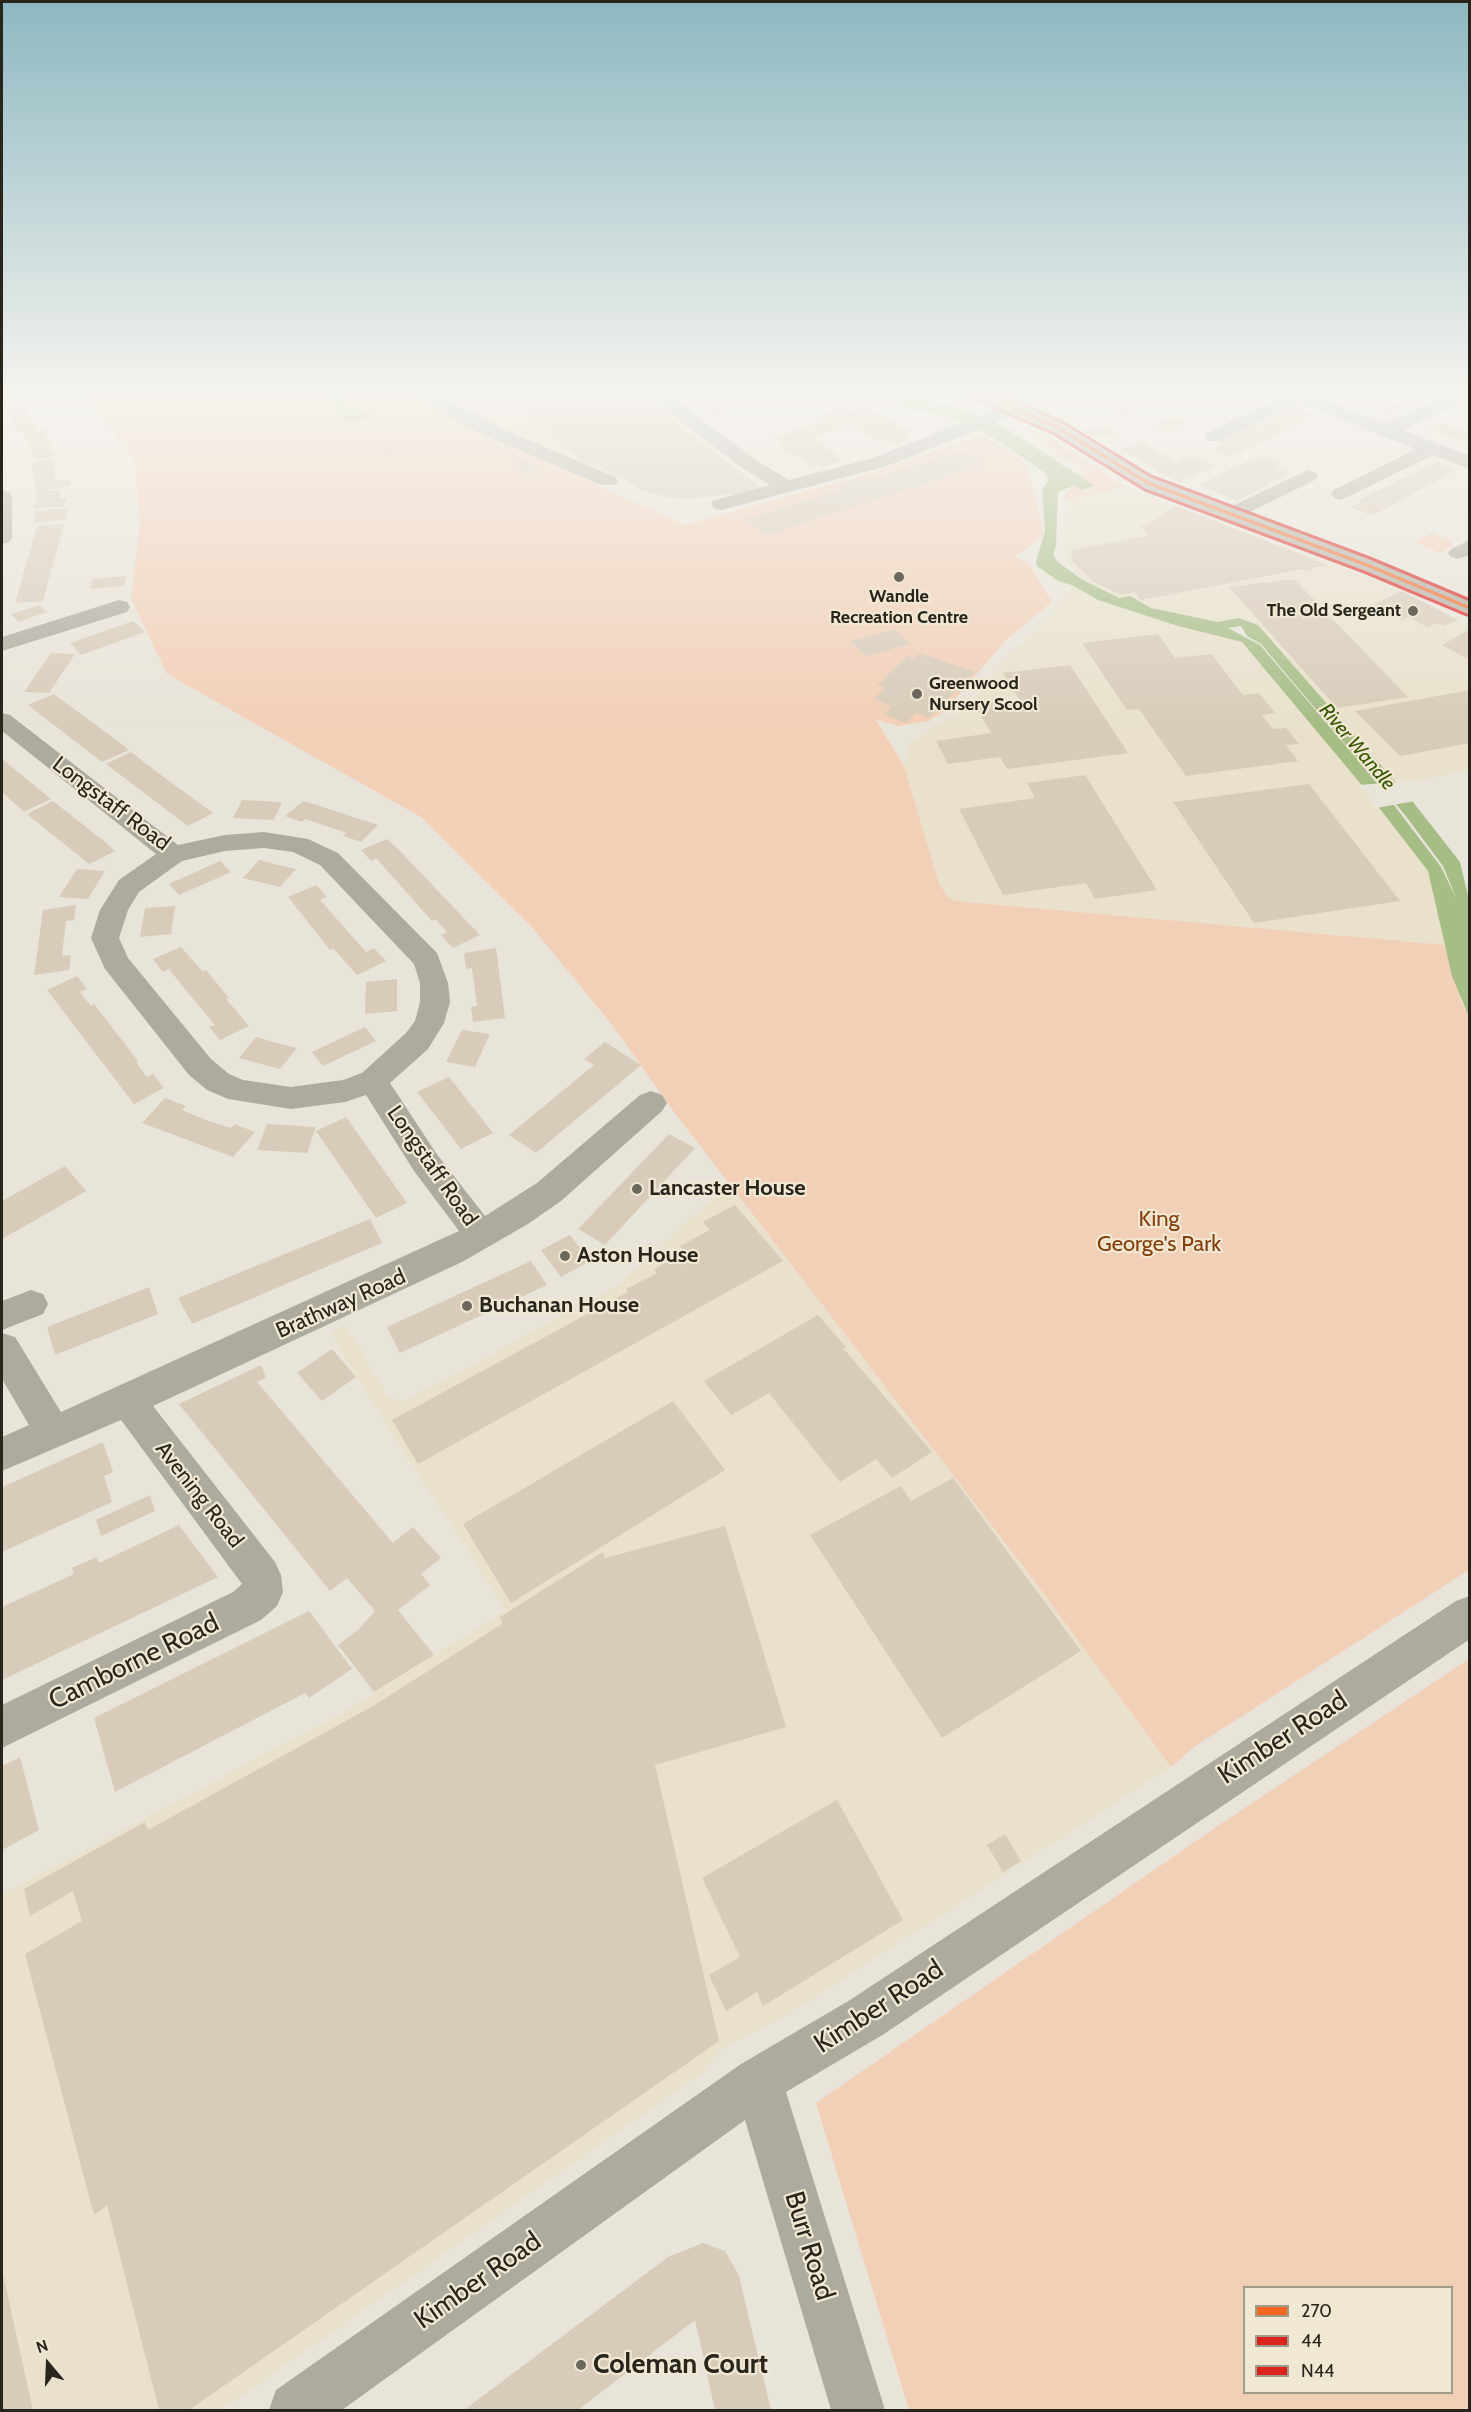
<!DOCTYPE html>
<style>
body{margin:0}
#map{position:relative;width:1471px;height:2412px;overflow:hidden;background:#e9e4d9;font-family:Cabin,sans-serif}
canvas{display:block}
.frame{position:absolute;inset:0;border:3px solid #28251d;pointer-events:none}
.legend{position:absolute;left:1243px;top:2286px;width:210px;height:108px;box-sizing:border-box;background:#f0e8d2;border:2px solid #a09a8a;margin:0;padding:8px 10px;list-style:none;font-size:18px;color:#28251d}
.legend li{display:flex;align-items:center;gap:12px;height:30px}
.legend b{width:30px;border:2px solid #a09a8a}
.north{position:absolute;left:18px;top:2334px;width:60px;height:60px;-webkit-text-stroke:4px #f0e8d2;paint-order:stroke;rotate:341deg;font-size:16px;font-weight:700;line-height:24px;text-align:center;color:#28251d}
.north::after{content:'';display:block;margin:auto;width:21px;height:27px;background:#28251d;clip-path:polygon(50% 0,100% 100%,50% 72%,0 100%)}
</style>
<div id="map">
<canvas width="1471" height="2412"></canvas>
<div class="frame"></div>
<ul class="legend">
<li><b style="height:8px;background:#f26522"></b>270</li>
<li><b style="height:8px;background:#dc241f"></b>44</li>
<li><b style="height:8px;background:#dc241f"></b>N44</li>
</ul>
<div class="north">N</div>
</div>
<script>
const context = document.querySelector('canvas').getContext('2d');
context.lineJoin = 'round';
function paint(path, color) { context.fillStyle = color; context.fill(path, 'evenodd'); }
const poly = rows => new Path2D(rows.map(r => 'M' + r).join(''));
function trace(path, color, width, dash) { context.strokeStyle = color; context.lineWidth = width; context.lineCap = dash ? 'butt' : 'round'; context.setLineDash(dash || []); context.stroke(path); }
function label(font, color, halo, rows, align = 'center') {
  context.font = font + ' Cabin,sans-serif'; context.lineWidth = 4.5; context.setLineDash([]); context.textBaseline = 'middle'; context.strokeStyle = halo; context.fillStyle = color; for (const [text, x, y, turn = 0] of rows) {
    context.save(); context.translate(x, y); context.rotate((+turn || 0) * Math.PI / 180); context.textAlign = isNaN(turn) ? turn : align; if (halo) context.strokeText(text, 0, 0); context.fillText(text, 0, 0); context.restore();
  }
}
paint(poly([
 [405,391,662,391,660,398,720,448,595,484,588,477,481,433],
 [1126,487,1344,569,1399,592,1469,627,1469,771,1396,783,1258,625,1249,620,1218,622,1151,608,1130,596,1119,598,1082,579,1065,562,1066,500],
 [1072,585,1098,600,1178,626,1242,642,1360,783,1428,871,1446,945,992,904,955,901,948,897,939,884,904,766,909,744,972,703,1002,662,1049,616],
 [728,1184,1033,1579,1171,1767,787,2015,722,2048,701,2074,224,2408,225,2410,2,2410,2,1895,351,1708,506,1610,378,1412,331,1333,346,1326,387,1395,403,1402,618,1286]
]), '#e9e1cc');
paint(poly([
 [84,391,405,391,481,433,588,477,595,484,685,525,877,471,981,435,1020,458,1026,465,1043,530,1042,537,1015,557,1028,563,1052,602,1006,640,945,711,929,721,899,726,876,720,904,766,939,884,948,897,955,901,1446,945,1461,1002,1470,1017,1469,1570,1194,1747,1171,1767,1033,1579,674,1112,613,1026,532,927,421,817,167,674,131,599,140,524,134,461,108,424,87,400],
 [1040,432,1064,447,1126,487,1066,500,1063,497,1084,470,1036,439],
 [1432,533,1450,540,1452,546,1440,553,1414,542],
 [1469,1659,1469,2410,909,2410,816,2103,1225,1821],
 [1244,2288,1452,2288,1452,2392,1244,2392]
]), '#f2cfb7');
paint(poly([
 [314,391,338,391,346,406,370,412,372,417,362,421,346,421,337,415,331,398],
 [792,391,870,391,924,399,975,413,1010,431,1095,486,1081,490,1075,485,1058,492,1056,547,1053,554,1058,562,1081,579,1119,598,1130,596,1151,608,1218,622,1239,618,1258,625,1413,802,1460,862,1469,900,1469,1017,1452,976,1428,871,1360,783,1242,642,1178,626,1098,600,1072,585,1058,581,1037,566,1036,562,1045,531,1042,490,1049,479,1044,472,992,437,959,420,926,412,882,403],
 [1241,626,1247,636,1261,644,1405,815,1443,866,1457,900,1441,867,1375,780,1260,645,1228,628]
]), '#a6bd86');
paint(poly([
 [1399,782,1415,801,1376,808,1359,785]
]), '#e9e4d9');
paint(poly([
 [3,391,25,391,26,404,4,407],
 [447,391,480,391,487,397,461,404],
 [533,391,634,391,760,487,736,494,687,499,666,497,642,490,621,477,615,478,598,463,587,466,507,397],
 [686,391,712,391,683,399],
 [743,391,748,391,811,400,806,407,765,401,712,416,694,403],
 [885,391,917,391,909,396],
 [1062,391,1103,391,1106,392,1100,395,1106,397,1092,403],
 [1147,391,1183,391,1134,413,1127,415,1111,409],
 [1318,391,1350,391,1358,394,1362,392,1404,407,1389,415],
 [25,405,38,429,28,432,43,429,55,456,35,460,23,432,18,433,6,409],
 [867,407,911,432,906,434,913,438,894,444,887,440,881,442,851,424,810,438,837,454,834,455,843,461,824,467,819,465,814,467,779,446,783,444,773,438,827,420,819,416,843,408,851,412],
 [1298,408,1315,415,1237,454,1229,456,1212,449,1222,444,1219,442],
 [1179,419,1187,426,1162,431,1153,424],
 [1440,421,1470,432,1470,445,1426,428],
 [1109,426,1118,433,1096,438,1086,430],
 [1144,442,1176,464,1190,456,1216,466,1180,482,1160,473,1120,448],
 [391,447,396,451,381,455,376,451],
 [961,451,984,465,766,535,745,520,839,490,837,488,841,484,856,479,870,480],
 [1256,457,1263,460,1267,457,1282,463,1276,467,1291,473,1237,501,1200,485],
 [52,459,56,481,69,479,70,486,36,492,31,462],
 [527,460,539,472,524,476,512,463],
 [1437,462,1456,470,1378,513,1370,515,1351,507,1361,502,1358,500],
 [60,490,59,498,67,498,65,506,34,509,38,492],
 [1177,506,1327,565,1311,568,1314,569,1310,572,1303,569,1141,600,1135,592,1121,595,1094,582,1072,561,1071,550,1148,536,1141,527],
 [68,508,65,520,33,523,36,511],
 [64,524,43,601,15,603,37,526],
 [126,576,124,586,90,589,92,579],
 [1294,579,1408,697,1337,708,1229,587],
 [1402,591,1458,620,1443,626,1437,623,1427,627,1408,617,1403,620,1374,604],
 [40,605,47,612,18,622,11,614],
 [133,621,145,632,81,655,70,643],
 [895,629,910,644,866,656,851,641],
 [1470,629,1470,660,1442,645],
 [1158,634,1175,658,1211,654,1243,695,1259,693,1275,713,1262,715,1273,729,1286,728,1299,744,1286,745,1298,761,1186,776,1139,709,1127,710,1082,643],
 [51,653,75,654,49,693,24,692],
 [920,653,975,672,929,718,916,713,906,723,884,714,892,706,873,699,886,688,877,685,908,656,915,659],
 [1070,665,1128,753,1007,769,1000,757,948,764,936,741,991,733,975,705,1019,699,1003,673],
 [1470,690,1470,743,1400,756,1355,711],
 [54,694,119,742,129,750,102,762,28,705],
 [131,752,161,775,213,813,188,826,106,764],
 [2,759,41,791,51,799,24,812,2,792],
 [1085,775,1157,890,1095,899,1086,883,1003,895,959,809,1035,798,1027,783],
 [1309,784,1400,901,1254,923,1173,802],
 [242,800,282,802,274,820,233,818],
 [53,801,105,842,115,851,89,864,27,814],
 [303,801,320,806,378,825,361,842,343,836,347,833,305,819,302,822,285,816],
 [387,839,398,849,480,935,453,948,441,935,447,932,435,919,432,921,376,858,371,861,361,850],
 [259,860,278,865,296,869,280,887,243,878],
 [220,861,231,872,179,895,169,884],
 [77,869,105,871,88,899,59,897],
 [316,885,327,897,320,900,366,952,374,948,386,961,357,975,333,948,330,950,288,897],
 [76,905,74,920,66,921,62,956,71,955,69,970,34,975,43,910],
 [175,906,171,934,140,937,145,908],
 [181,947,203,972,206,970,229,998,226,999,249,1026,220,1040,209,1027,215,1025,180,983,169,969,163,972,153,959],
 [496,948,505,1018,473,1022,471,1007,477,1006,472,968,466,969,464,953],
 [77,976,87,989,80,992,91,1006,94,1004,138,1061,136,1062,147,1077,153,1074,164,1088,134,1104,47,990],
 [397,979,397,1011,365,1014,366,982],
 [365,1027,376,1041,323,1066,312,1052],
 [462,1030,490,1034,475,1067,446,1062],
 [256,1037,276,1043,297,1048,280,1069,239,1058],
 [605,1042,641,1065,536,1153,509,1135,594,1065,584,1059],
 [449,1077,493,1133,461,1149,417,1092],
 [165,1098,186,1106,182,1110,206,1120,231,1128,235,1124,255,1132,233,1157,142,1123],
 [346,1117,407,1203,376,1218,316,1131],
 [267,1124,316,1127,307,1153,257,1150],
 [669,1134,695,1148,605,1245,578,1229],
 [65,1166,86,1191,2,1239,2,1201],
 [735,1205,783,1261,418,1464,392,1420,628,1292,626,1289,657,1273,654,1269,685,1252,680,1246,710,1230,703,1222],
 [370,1219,382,1243,192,1324,178,1298],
 [570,1235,590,1261,561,1277,541,1250],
 [531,1261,547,1285,400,1353,387,1327],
 [149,1287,158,1314,55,1355,47,1327],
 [818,1315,846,1347,843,1348,932,1452,892,1478,876,1459,840,1482,769,1393,731,1415,704,1381],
 [332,1349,356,1377,322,1401,297,1373],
 [261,1365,266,1378,257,1382,393,1543,413,1527,441,1558,421,1574,430,1585,398,1610,434,1655,374,1692,338,1645,359,1629,375,1611,347,1578,330,1591,179,1404],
 [673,1401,725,1470,511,1603,463,1524],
 [103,1442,113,1472,104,1476,112,1502,2,1552,2,1487],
 [953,1478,1081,1651,942,1738,810,1535,901,1486,911,1501],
 [150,1495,155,1511,101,1536,96,1520],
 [179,1525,218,1577,2,1680,2,1607,74,1574,72,1568,97,1557,99,1563],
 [725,1526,786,1727,655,1765,719,2041,189,2410,159,2410,107,2205,94,2215,25,1954,82,1921,73,1891,30,1916,24,1889,145,1822,148,1830,373,1706,502,1624,500,1617,603,1552,605,1558],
 [309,1611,352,1669,309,1698,305,1693,115,1792,94,1718],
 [20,1757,39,1830,2,1850,2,1766],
 [837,1800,903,1920,763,2006,757,1992,726,2011,709,1975,740,1957,702,1878],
 [1005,1834,1021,1861,1003,1872,987,1845],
 [703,2243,725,2251,739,2276,771,2410,715,2410,695,2320,578,2410,464,2410,668,2257],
 [2,2270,33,2410,2,2410]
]), '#d8cbb9');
paint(poly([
 [410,391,431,391,503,429,615,477,618,481,615,485,601,485,489,437,442,413,410,391],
 [659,391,677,391,678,402,756,460,789,480,873,458,1010,404,1016,403,1025,408,1022,412,887,466,721,510,714,508,711,504,714,500,770,485,742,468,666,410,658,399,659,391],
 [1120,391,1139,391,1130,396,1123,395,1120,391],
 [1277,391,1302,391,1386,424,1456,391,1470,391,1470,398,1403,430,1470,456,1470,469,1433,455,1341,500,1334,498,1331,494,1334,490,1416,449,1300,403,1221,441,1207,441,1205,437,1207,433,1284,396,1277,391],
 [1308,470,1315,472,1318,476,1315,480,1240,517,1233,519,1226,517,1223,513,1226,509,1308,470],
 [1470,540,1470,555,1458,559,1451,557,1448,553,1451,549,1470,540],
 [119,600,127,602,130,607,127,612,2,651,2,637,119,600],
 [2,713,10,715,178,845,225,835,264,832,308,839,338,853,437,953,448,983,450,1002,444,1023,428,1049,390,1083,436,1153,485,1216,537,1183,640,1095,651,1091,662,1095,667,1103,662,1111,561,1201,528,1224,462,1262,153,1406,275,1562,281,1575,283,1592,277,1606,261,1620,2,1748,2,1705,233,1592,242,1584,121,1420,2,1471,2,1437,29,1425,2,1379,2,1333,15,1337,61,1412,459,1231,414,1171,366,1095,345,1102,291,1109,228,1099,207,1090,189,1075,105,969,91,938,100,910,119,880,156,854,2,731,2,713],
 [264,848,293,852,320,865,414,964,420,983,420,1002,415,1021,406,1033,362,1073,343,1080,291,1087,243,1080,229,1074,211,1059,128,958,119,938,128,910,139,892,182,861,225,851,264,848],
 [31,1290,43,1294,48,1304,43,1314,2,1330,2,1301,31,1290],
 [1470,1596,1470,1639,884,2034,786,2092,885,2410,831,2410,745,2120,342,2410,269,2410,276,2390,741,2064,850,2000,1456,1601,1470,1596]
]), '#adaa9e');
paint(poly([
 [966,391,990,391,1064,423,1155,479,1374,561,1470,600,1470,614,1360,569,1141,487,1050,431,969,395,966,391],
 [2,490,9,492,12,496,12,538,9,542,2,544,2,490]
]), '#afada0');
trace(poly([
 [975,391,1057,427,1148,483,1367,565,1470,608]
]), '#f26522', 3);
trace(poly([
 [972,398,1054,434,1145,490,1364,572,1467,615]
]), '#dc241f', 3);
trace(poly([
 [993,391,1061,421,1151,476,1370,558,1470,600]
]), '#dc241f', 3);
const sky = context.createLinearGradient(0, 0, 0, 728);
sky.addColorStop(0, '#8db8c1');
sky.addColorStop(0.54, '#f5f3ee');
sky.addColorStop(1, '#f5f3ee00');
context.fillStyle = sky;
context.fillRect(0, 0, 1471, 728);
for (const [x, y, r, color] of [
 [899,577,6,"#6c685f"],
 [1413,611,6,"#6c685f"],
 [917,694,6,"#6c685f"],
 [637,1189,6,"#6c685f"],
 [565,1256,6,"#6c685f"],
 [467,1306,6,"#6c685f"],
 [581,2365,6,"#6c685f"]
]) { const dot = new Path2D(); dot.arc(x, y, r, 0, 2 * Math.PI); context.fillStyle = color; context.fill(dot); trace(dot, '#f0e8d2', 2); }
label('bold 18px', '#28251d', '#f0e8d2', [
 ["Wandle",899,597],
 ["Recreation Centre",899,618],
 ["The Old Sergeant",1401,611,"right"],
 ["Greenwood",929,684,"left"],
 ["Nursery Scool",929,705,"left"]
]);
label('italic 20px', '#375600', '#f0e8d2', [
 ["River Wandle",1357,747,50]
]);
label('22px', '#28251d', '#f0e8d2', [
 ["Longstaff Road",111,804,37],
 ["Longstaff Road",432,1166,55],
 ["Brathway Road",341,1304,-24],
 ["Avening Road",199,1495,52]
]);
label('bold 22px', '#28251d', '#f0e8d2', [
 ["Lancaster House",649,1189],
 ["Aston House",577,1256],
 ["Buchanan House",479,1306]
], 'left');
label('22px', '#833e0c', '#f0e8d2', [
 ["King",1159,1220],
 ["George's Park",1159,1245]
]);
label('27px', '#28251d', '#f0e8d2', [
 ["Camborne Road",134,1662,-26],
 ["Kimber Road",1283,1738,-33],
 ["Kimber Road",879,2007,-33],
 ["Burr Road",809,2246,73],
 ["Kimber Road",478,2281,-35]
]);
label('bold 27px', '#28251d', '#f0e8d2', [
 ["Coleman Court",593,2365]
], 'left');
</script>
